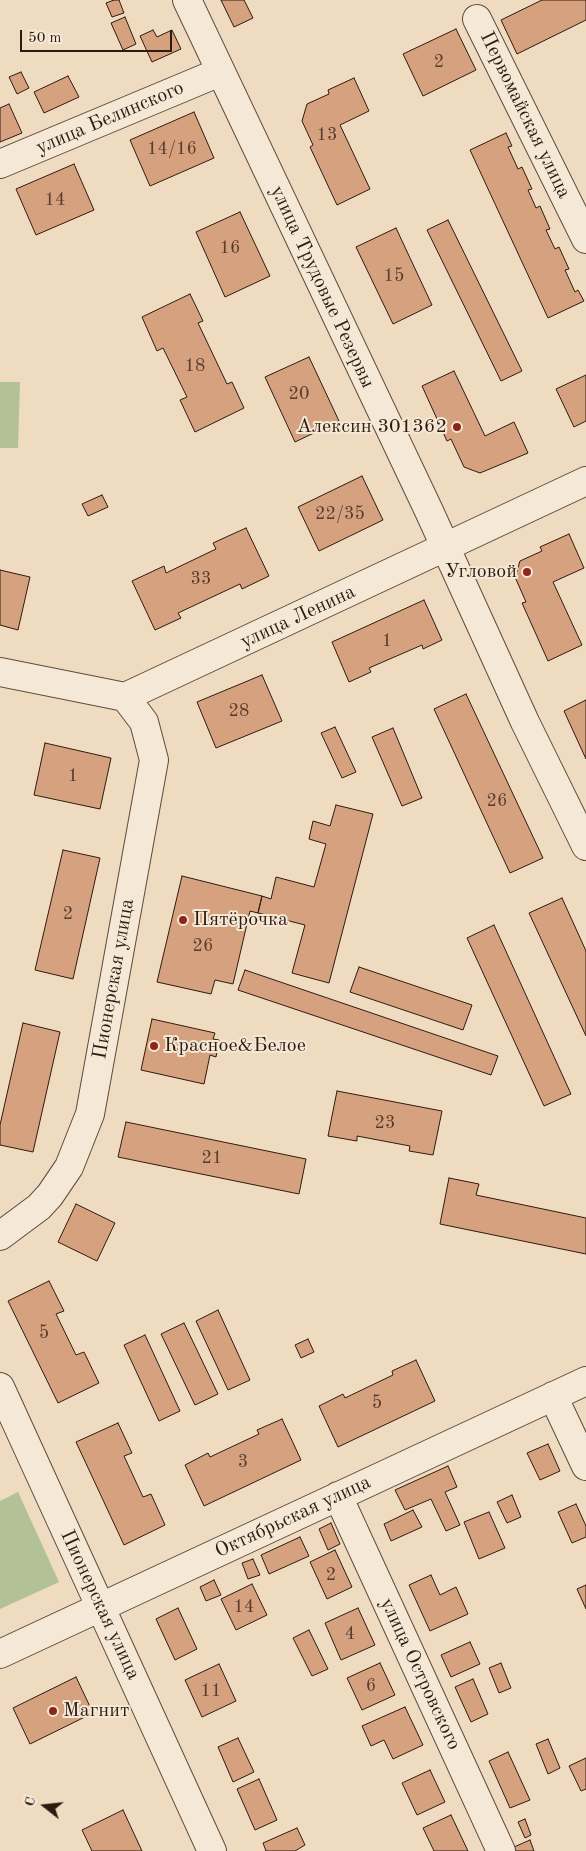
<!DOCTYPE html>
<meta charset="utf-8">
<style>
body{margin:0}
#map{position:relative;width:586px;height:1851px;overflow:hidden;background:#efdbc0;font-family:"Old Standard TT",serif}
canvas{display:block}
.north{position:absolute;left:20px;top:1781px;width:50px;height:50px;-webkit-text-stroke:4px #f5e8d6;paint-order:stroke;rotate:286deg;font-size:14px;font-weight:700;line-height:20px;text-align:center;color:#2e1b10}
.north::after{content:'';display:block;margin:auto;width:18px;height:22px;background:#2e1b10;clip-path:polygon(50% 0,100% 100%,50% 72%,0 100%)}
.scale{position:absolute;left:20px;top:30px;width:152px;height:22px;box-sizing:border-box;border:2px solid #2e1b10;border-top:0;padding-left:6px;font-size:15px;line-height:18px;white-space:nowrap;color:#2e1b10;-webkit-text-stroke:4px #f5e8d6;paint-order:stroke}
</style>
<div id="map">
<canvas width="586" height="1851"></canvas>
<div class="north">С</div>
<div class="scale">50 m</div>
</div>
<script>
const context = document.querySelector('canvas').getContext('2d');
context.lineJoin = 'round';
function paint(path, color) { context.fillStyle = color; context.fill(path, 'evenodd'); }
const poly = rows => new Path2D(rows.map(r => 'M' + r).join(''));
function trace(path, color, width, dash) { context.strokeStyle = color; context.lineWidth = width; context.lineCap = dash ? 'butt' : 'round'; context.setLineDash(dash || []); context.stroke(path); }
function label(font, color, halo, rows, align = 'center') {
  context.font = font + ' "Old Standard TT",serif'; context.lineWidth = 4; context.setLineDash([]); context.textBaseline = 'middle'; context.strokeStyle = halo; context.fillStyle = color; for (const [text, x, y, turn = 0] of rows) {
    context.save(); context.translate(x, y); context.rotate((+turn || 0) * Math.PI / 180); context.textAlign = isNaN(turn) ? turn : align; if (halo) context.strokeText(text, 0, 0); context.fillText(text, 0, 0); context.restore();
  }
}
paint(poly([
 [0,382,20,382,18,448,0,448],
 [18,1492,59,1582,0,1609,0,1501]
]), '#b3c197');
const building = poly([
 [114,0,119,0,124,13,112,17,106,3,114,0],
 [221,0,244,0,253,18,234,27,221,0],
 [542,0,586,0,586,20,517,54,501,20,542,0],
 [125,17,136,44,123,50,111,23,125,17],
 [456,29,476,70,423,96,403,54,456,29],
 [153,30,157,37,172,30,181,49,152,62,140,36,153,30],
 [21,72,29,88,17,94,9,77,21,72],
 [68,76,79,97,44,113,34,92,68,76],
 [354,78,369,111,340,125,370,189,337,205,310,147,313,145,302,121,307,104,329,94,328,90,354,78],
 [9,104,22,133,0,142,0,108,9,104],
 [194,112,214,158,150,186,130,140,194,112],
 [506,133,512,146,508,147,518,169,522,167,532,189,528,190,536,208,540,206,550,229,546,230,555,249,559,247,569,269,565,270,575,292,578,290,584,301,548,318,470,150,506,133],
 [74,164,94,210,36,235,16,189,74,164],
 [240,212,270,276,225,297,196,232,240,212],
 [448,220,522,371,501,381,427,230,448,220],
 [396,228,432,305,393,324,356,247,396,228],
 [190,294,203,321,198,323,227,384,232,382,244,408,195,432,180,400,187,397,163,348,157,351,142,317,190,294],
 [309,357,339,421,295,442,265,377,309,357],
 [454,371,485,436,514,422,528,453,480,473,464,467,451,439,447,441,422,386,454,371],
 [586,375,586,421,574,427,556,389,586,375],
 [362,476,383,520,319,551,298,507,362,476],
 [102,495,108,507,88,516,82,504,102,495],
 [246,528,269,576,242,589,240,584,178,613,181,618,155,630,132,581,164,566,166,573,216,549,213,543,246,528],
 [569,534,584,568,553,582,582,645,548,661,522,603,526,602,515,577,520,561,542,551,540,547,569,534],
 [0,570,30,577,18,630,0,625,0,570],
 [424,600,442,640,423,649,422,645,369,668,371,672,349,682,332,642,424,600],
 [262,675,282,721,216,748,197,702,262,675],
 [466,694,543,858,510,873,434,709,466,694],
 [586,700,586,759,564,711,586,700],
 [335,727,356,772,342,778,321,733,335,727],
 [393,728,422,798,402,806,372,737,393,728],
 [45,743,111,758,100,809,34,795,45,743],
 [336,805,373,814,329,983,292,973,305,925,258,913,262,896,271,899,276,877,314,887,326,844,309,839,313,821,330,826,336,805],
 [63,850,100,858,73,979,35,970,63,850],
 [182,876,262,896,258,913,250,911,233,984,215,980,211,994,157,982,182,876],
 [562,898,586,951,586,1036,529,913,562,898],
 [494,925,571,1094,544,1106,467,938,494,925],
 [359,967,472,1005,463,1030,350,992,359,967],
 [245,970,498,1056,491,1075,238,990,245,970],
 [152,1019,215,1033,213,1039,219,1040,216,1057,210,1055,204,1084,141,1070,152,1019],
 [23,1023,60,1032,33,1152,0,1145,0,1125,23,1023],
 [337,1091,442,1111,433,1155,409,1151,410,1146,357,1136,357,1141,328,1136,337,1091],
 [126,1122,306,1159,299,1194,118,1157,126,1122],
 [449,1178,479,1184,476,1195,586,1218,586,1254,440,1224,449,1178],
 [76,1204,115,1223,97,1261,58,1242,76,1204],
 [49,1281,64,1311,56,1314,76,1355,84,1352,99,1383,58,1403,8,1301,49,1281],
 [218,1310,250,1380,228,1390,196,1321,218,1310],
 [184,1323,218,1394,195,1405,161,1334,184,1323],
 [145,1335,180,1411,159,1421,124,1345,145,1335],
 [308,1339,314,1352,301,1358,295,1345,308,1339],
 [416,1360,435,1401,338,1447,319,1406,343,1394,345,1398,393,1375,392,1371,416,1360],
 [282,1419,301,1460,204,1506,185,1465,208,1453,210,1457,259,1434,257,1430,282,1419],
 [118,1423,132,1453,124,1456,143,1497,151,1494,165,1525,124,1545,76,1442,118,1423],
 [548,1444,560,1471,540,1480,527,1453,548,1444],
 [448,1466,457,1487,445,1492,460,1525,446,1531,431,1499,405,1510,395,1490,448,1466],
 [512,1495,521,1517,507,1523,497,1502,512,1495],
 [576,1504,586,1526,586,1537,572,1543,558,1512,576,1504],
 [413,1510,422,1527,391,1541,384,1524,413,1510],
 [489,1512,505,1548,479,1559,464,1522,489,1512],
 [331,1523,340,1544,328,1550,319,1529,331,1523],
 [300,1537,309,1556,269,1574,261,1555,300,1537],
 [335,1550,352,1587,327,1599,310,1562,335,1550],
 [253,1559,260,1575,248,1579,242,1563,253,1559],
 [431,1575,440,1595,456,1587,468,1614,430,1631,409,1585,431,1575],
 [214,1580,221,1595,206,1601,200,1587,214,1580],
 [252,1584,267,1615,236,1630,221,1599,252,1584],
 [586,1585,586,1609,577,1589,586,1585],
 [178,1608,197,1649,175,1660,156,1619,178,1608],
 [358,1608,375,1645,341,1660,325,1623,358,1608],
 [309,1630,328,1669,312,1676,293,1638,309,1630],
 [470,1642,480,1664,451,1677,441,1655,470,1642],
 [380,1663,395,1695,362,1710,347,1678,380,1663],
 [501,1663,511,1688,499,1693,489,1668,501,1663],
 [219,1664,236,1701,202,1717,185,1680,219,1664],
 [76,1677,93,1713,30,1744,13,1708,76,1677],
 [473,1679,488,1714,471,1722,455,1687,473,1679],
 [405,1707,423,1745,393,1759,384,1740,371,1746,362,1726,405,1707],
 [238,1738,254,1772,233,1782,218,1747,238,1738],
 [548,1739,560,1768,548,1774,536,1744,548,1739],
 [508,1752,530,1800,510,1808,489,1761,508,1752],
 [586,1758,586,1789,581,1791,569,1766,586,1758],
 [430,1770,445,1802,417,1815,402,1783,430,1770],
 [259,1779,277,1820,255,1830,237,1789,259,1779],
 [123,1810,142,1851,92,1851,82,1830,123,1810],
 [451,1815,468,1851,434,1851,423,1828,451,1815],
 [525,1819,531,1835,525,1838,518,1822,525,1819],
 [297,1828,305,1845,295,1851,266,1851,263,1843,297,1828],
 [530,1840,534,1851,516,1851,514,1847,530,1840]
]);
paint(building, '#d6a17e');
trace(building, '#2e1b10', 1);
const minor = poly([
 [187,0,429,511,525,722,586,846],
 [477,19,586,239],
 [0,164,220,72],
 [0,672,125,697,586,481],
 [0,1236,39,1207,50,1195,69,1167,90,1114,154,760,144,722,125,697],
 [0,1387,212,1851],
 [553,1396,586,1466],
 [338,1496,501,1851],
 [0,1654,586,1381]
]);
trace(minor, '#5e4b3c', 30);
trace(minor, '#f5e8d6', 28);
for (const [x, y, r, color] of [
 [457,427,5,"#8f2418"],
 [527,572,5,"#8f2418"],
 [183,920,5,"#8f2418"],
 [154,1046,5,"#8f2418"],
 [53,1711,5,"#8f2418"]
]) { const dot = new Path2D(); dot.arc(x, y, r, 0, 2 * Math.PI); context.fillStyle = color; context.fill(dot); trace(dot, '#f5e8d6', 2); }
label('18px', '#583c2c', null, [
 ["2",439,62],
 ["13",327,135],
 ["14/16",172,149],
 ["14",55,200],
 ["16",230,248],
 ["15",394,276],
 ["18",195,366],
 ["20",299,394],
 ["22/35",340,514],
 ["33",201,579],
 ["1",387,641],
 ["28",239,711],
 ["1",73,776],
 ["26",497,801],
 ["2",68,914],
 ["26",203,946],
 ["23",385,1123],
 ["21",212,1158],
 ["5",44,1333],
 ["5",377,1403],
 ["3",243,1462],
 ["2",331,1575],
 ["14",244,1607],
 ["4",350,1634],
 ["6",371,1686],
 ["11",211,1691]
]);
label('20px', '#2e1b10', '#f5e8d6', [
 ["Первомайская улица",525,115,64],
 ["улица Белинского",110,118,-23],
 ["улица Трудовые Резервы",322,287,65],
 ["улица Ленина",298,617,-25],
 ["Пионерская улица",114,979,-80],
 ["Октябрьская улица",293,1517,-25],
 ["Пионерская улица",100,1605,65],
 ["улица Островского",420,1674,65]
]);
label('20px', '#2e1b10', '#f5e8d6', [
 ["Алексин 301362",447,427,"right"],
 ["Угловой",517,572,"right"],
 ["Пятёрочка",193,920],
 ["Красное&Белое",164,1046],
 ["Магнит",63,1711]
], 'left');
</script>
